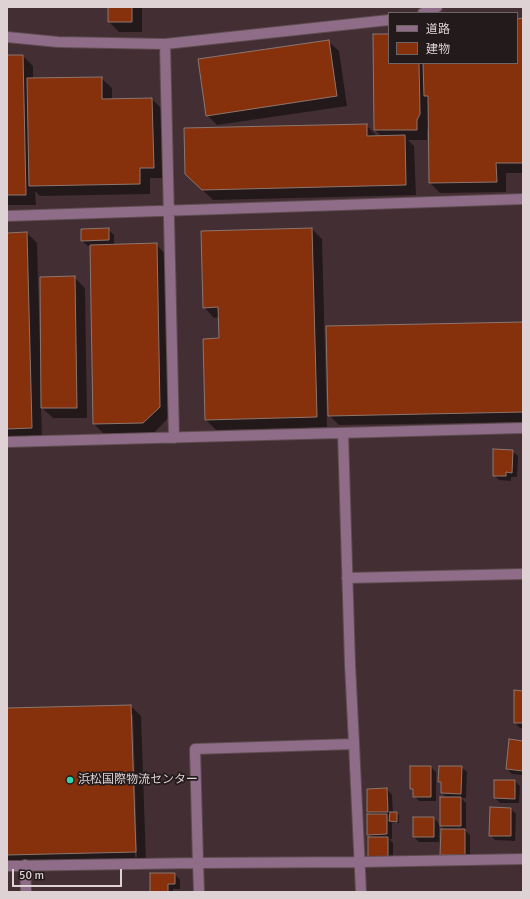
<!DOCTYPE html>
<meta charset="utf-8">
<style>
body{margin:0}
#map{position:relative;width:530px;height:899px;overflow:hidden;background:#432f33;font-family:Signika,"Noto Sans JP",sans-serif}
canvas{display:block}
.frame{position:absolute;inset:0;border:8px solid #dfd2d4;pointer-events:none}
.legend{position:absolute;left:388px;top:12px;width:130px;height:52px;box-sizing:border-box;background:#231a1c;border:1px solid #6e6466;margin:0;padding:5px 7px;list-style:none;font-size:12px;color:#dfd2d4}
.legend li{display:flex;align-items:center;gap:8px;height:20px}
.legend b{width:20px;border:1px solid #6e6466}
.scale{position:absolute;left:12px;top:869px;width:110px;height:18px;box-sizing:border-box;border:2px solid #dfd2d4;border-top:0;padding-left:5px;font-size:12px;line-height:14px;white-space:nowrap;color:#dfd2d4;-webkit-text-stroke:3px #231a1c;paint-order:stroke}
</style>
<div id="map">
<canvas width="530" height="899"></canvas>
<div class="frame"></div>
<ul class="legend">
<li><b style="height:5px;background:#8f6d88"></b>道路</li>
<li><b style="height:11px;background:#87300c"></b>建物</li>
</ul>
<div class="scale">50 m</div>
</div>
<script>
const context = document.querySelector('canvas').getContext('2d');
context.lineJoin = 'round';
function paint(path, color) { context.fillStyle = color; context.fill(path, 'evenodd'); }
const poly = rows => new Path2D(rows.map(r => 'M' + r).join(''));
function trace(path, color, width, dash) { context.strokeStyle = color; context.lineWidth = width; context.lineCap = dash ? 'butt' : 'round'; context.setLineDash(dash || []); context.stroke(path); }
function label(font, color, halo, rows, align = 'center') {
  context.font = font + ' Signika,"Noto Sans JP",sans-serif'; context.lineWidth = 3.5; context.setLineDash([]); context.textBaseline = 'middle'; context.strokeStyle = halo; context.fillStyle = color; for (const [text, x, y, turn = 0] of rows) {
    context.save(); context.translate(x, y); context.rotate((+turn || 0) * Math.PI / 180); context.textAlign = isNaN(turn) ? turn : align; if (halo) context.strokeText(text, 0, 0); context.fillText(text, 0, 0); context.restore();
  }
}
paint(poly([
 [109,7,142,7,142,32,119,32,109,22],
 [523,19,523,173,506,173,506,192,440,193,430,183,429,125,427,130,427,140,408,140,414,146,416,195,213,200,196,184,366,125,376,135,377,137,382,137,375,130,389,35,389,63,517,63,517,20],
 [328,41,339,51,347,106,217,125,207,115],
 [7,56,23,56,33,66,33,79,101,78,112,88,112,100,152,99,162,109,163,178,150,178,150,194,40,196,35,191,36,205,7,205],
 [108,229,114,235,114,245,156,244,166,255,169,417,154,433,104,434,94,424,91,246,88,246,82,241],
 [312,229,322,239,327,427,216,430,206,420,220,339,220,317,214,318,204,307],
 [27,233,37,243,40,351,42,351,41,278,75,278,85,288,87,418,53,418,41,407,42,438,7,439,7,234],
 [523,323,523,422,339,425,329,415],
 [512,451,518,456,517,477,511,477,511,481,499,480,494,475],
 [523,692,523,728,520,728,515,723],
 [131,706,141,716,146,862,7,866,7,709],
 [131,715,133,715,137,857,135,857],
 [523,742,523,775,512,774,507,769],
 [431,767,436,772,436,801,419,801,414,796,414,791,411,788],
 [461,767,467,772,466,798,461,798,466,803,466,831,470,835,470,860,447,859,441,854,445,830,441,826,447,798,442,793,442,784,439,781],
 [515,781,520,786,519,803,500,803,495,798],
 [387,789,392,795,393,813,397,813,399,815,399,823,392,823,392,839,389,839,393,843,393,862,375,862,372,838,368,834,372,815,368,812],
 [511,809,516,814,515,841,495,840,490,835],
 [434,818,439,824,439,842,419,842,414,837],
 [175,874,180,880,180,889,173,889,173,892,151,892]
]), '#0007');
const building = poly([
 [108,7,132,7,132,22,108,22,108,7],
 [523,18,523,163,496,163,497,182,429,183,428,96,424,96,423,63,517,63,517,19,523,18],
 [373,34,389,34,389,63,419,63,420,114,417,120,417,130,374,130,373,34],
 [329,40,337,96,206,116,198,59,329,40],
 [7,55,23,55,26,195,7,195,7,55],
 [102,77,102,99,152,98,154,168,140,168,140,184,29,186,27,78,102,77],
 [367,124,367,136,405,135,406,185,202,190,185,174,184,128,367,124],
 [109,228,109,240,81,241,81,229,109,228],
 [312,228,317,417,205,420,203,339,219,338,218,307,203,308,201,231,312,228],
 [27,232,32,428,7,429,7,233,27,232],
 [157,243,160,407,143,423,93,424,90,245,157,243],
 [75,276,77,408,41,408,40,277,75,276],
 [523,322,523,412,328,416,326,326,523,322],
 [493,449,513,450,512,473,506,472,506,476,493,476,493,449],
 [514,690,523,691,523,723,514,723,514,690],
 [131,705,136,852,7,855,7,708,131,705],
 [509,739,523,741,523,771,506,769,509,739],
 [410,766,431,766,431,797,413,797,413,789,410,789,410,766],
 [439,766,462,766,461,794,441,793,441,782,438,782,439,766],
 [494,780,515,780,515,799,494,798,494,780],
 [387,788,388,812,367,812,367,789,387,788],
 [440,797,461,797,461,826,440,826,440,797],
 [490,807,511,808,511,836,489,836,490,807],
 [390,812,397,812,397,822,389,821,390,812],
 [367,814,387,814,387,834,367,835,367,814],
 [413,817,434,817,434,837,413,837,413,817],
 [441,829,465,829,465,855,440,855,441,829],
 [368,837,388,837,388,857,368,857,368,837],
 [150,873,175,873,175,884,168,884,168,892,150,892,150,873]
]);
paint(building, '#87300c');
trace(building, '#8c766e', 1);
const minor = poly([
 [423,13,437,7],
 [7,37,58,42,165,44,389,20],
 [165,44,174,438],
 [7,216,523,199],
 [7,442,523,428],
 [347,578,523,574],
 [354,744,361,892],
 [25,865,26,892],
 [7,866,198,863,195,749,354,744,350,664,343,433],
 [199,892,198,863,360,862,523,859]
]);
trace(minor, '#5f4c50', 12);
trace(minor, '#8f6d88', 10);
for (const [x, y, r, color] of [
 [70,780,4,"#31d4a9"]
]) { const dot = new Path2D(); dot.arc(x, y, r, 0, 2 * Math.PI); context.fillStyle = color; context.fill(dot); trace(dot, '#231a1c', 1.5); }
label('12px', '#dfd2d4', '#231a1c', [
 ["浜松国際物流センター",78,780]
], 'left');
</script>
